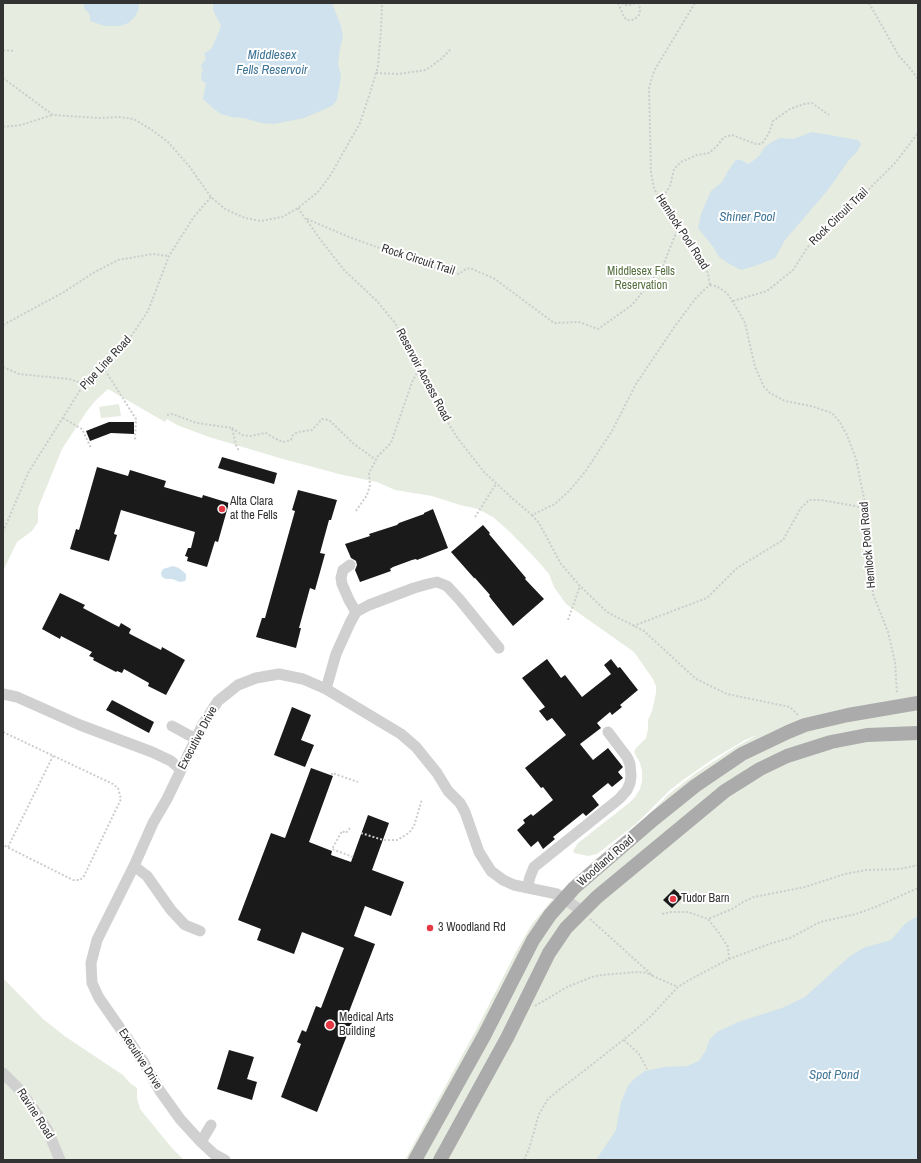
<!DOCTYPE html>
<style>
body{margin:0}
#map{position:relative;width:921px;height:1163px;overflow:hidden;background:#fff;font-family:"Archivo Narrow",sans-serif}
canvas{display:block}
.frame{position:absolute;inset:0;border:4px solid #333;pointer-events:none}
</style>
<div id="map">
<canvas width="921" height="1163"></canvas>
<div class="frame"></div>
</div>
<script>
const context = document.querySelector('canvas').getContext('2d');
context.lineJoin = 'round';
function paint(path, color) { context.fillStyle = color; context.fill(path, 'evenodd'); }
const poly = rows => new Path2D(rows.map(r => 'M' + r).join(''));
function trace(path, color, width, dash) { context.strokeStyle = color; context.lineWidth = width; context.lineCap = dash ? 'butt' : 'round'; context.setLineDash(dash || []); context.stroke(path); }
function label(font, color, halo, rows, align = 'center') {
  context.font = font + ' "Archivo Narrow",sans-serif'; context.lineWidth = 4; context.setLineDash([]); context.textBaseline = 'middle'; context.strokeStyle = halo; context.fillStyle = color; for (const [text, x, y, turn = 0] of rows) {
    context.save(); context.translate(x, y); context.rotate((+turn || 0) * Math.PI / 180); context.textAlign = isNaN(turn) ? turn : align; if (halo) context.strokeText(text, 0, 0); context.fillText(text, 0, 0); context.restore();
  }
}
paint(poly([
 [3,3,918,3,918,1160,405,1160,476,1030,517,950,532,924,551,901,590,864,642,821,669,794,696,773,736,747,757,735,745,740,713,759,683,780,670,790,636,824,597,854,588,856,574,853,573,851,578,843,629,803,635,797,640,789,642,781,642,771,640,763,634,752,636,748,646,738,648,729,648,720,652,711,656,693,656,686,653,679,634,652,566,604,554,587,549,574,537,560,510,532,493,517,478,509,460,505,432,496,395,490,377,482,343,475,283,459,209,437,177,425,167,419,165,422,108,389,95,401,87,411,62,449,38,508,38,522,32,531,17,542,3,571],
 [119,404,121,416,101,418,99,407],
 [3,978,43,1019,66,1037,123,1075,130,1083,137,1088,137,1098,140,1109,171,1147,184,1160,3,1160]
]), '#e6ecdf');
paint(poly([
 [83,3,139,3,139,8,135,17,128,23,120,26,105,26,90,21,90,16,88,12,85,10],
 [213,3,332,3,341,26,343,37,340,48,338,64,341,76,337,100,332,106,304,118,274,124,261,123,244,118,231,117,221,114,214,109,203,99,206,83,202,81,201,74,203,71,201,66,206,58,204,54,212,48,221,26,213,10],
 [812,132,858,140,861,144,857,152,849,160,827,191,785,240,775,258,755,266,741,270,731,265,719,257,714,248,698,228,701,214,711,191,722,182,728,171,736,160,741,160,749,164,759,156,765,147,772,142,780,138,793,139],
 [173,566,179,568,186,574,186,579,185,581,180,582,172,579,166,579,162,577,161,573,163,569],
 [918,916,918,1160,596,1160,616,1130,621,1102,628,1086,634,1079,645,1071,664,1067,687,1066,699,1061,706,1050,710,1039,717,1032,738,1022,782,1008,805,997,849,957,863,948,891,940,906,923]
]), '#cfe2ee');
paint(poly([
 [109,422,134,422,134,434,111,433,90,441,86,431],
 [222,457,277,473,274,484,218,468],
 [97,467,128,476,130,470,166,481,164,487,202,498,203,495,229,503,218,542,215,541,207,567,187,561,188,557,185,556,188,548,191,548,195,532,121,510,114,534,117,535,109,561,70,549,76,529,79,530],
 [298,490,337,500,331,520,329,520,320,553,325,554,315,590,310,588,299,628,301,628,296,648,256,637,262,618,265,618,295,511,292,510],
 [433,509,448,548,417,560,416,559,412,560,393,567,390,569,391,571,360,582,355,570,357,565,356,561,351,558,345,544,370,536,369,534,397,525,399,523,424,514,424,513],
 [483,525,490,533,489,534,526,578,525,579,544,599,513,626,492,600,489,596,490,595,475,578,474,578,451,552],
 [60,593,85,605,83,608,113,624,119,627,121,623,131,629,129,633,130,634,161,650,162,647,185,660,166,695,148,686,149,683,124,669,122,673,117,671,116,672,93,660,94,658,89,656,92,652,61,636,60,639,42,629],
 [547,659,561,678,565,675,582,697,611,674,604,665,611,659,618,668,620,667,638,690,620,705,622,707,612,715,610,712,597,723,601,728,580,744,593,760,608,748,623,767,618,772,623,778,612,787,608,783,592,796,599,805,586,816,583,813,553,837,555,839,543,849,538,841,531,847,517,830,525,823,523,820,531,814,533,816,553,800,543,787,541,788,525,768,566,735,552,718,547,721,539,711,545,707,522,678],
 [112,700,154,722,149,733,106,710],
 [292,707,311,715,301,740,314,745,305,767,274,755],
 [311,768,333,776,309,842,332,851,331,855,351,862,368,815,389,823,372,870,404,882,391,916,365,906,354,936,375,944,347,1017,353,1020,317,1112,281,1097,301,1044,297,1042,302,1030,306,1032,316,1006,321,1008,344,948,302,932,294,954,257,940,261,929,238,920,271,833,285,838],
 [674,889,683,897,672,908,663,900],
 [229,1050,254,1057,247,1079,257,1082,252,1100,217,1089]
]), '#1a1a1a');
trace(poly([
 [618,3,624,17,627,20,632,20,636,18,639,15,640,11,639,3],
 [622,3,624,5,632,5,635,3],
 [695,3,654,71,649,88,651,172,654,189,708,273,710,285],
 [869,3,899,56,909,67,918,79],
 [3,50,15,51],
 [376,73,398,74,426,70,441,59,451,49],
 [3,78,53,115,100,118,118,117,134,119,152,130,168,142,189,166,211,197,225,209,245,218,261,221,282,217,298,208,318,192,330,176,360,123,370,93,378,66,381,30,382,3],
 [3,127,21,125,52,115],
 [661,200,670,186,674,169,681,162,697,155,709,153,717,146,724,137,732,135,756,144,761,144,764,141,769,133,773,121,790,109,804,104,812,103,829,115],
 [298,208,320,239,344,270,377,301,395,323,428,389,456,436,484,472,513,499,532,515,555,504,569,491,585,472,612,431,636,384,675,326,695,299,704,290,710,285],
 [307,219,349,237,438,269,459,274,464,270,470,268,495,279,554,323,579,322,598,329,632,305,662,268,678,228],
 [710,285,716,286,727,293,739,312,745,323,755,367,764,387,770,393,785,401,811,406,832,413,839,421,847,435,856,459,866,508,870,533,873,594,888,632,895,662,897,694],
 [733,301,767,291,793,270,807,248,822,231,857,201,895,163,918,133],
 [3,325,64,292,93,273,118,260,153,254,169,256],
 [3,367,19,374,69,379,84,384],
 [103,367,136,419,135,440],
 [167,415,172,414,197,423,232,428,236,445,239,451],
 [63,418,82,429,91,448],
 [232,428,242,435,250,436,266,433,276,439,283,442,291,440,293,435,298,432,312,430,322,419,329,420,354,444,376,460],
 [356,511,367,495,370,485,369,473,378,456,391,443,412,382,418,371],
 [532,515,539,523,561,564,580,586,607,612,644,631,696,679,727,694,790,707,799,716],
 [475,517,496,484],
 [3,532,28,473,84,384,132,335,148,311,169,256,193,218,211,197],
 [568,620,580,586],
 [633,626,707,598,737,568,783,540,801,508,809,500,821,500,866,508],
 [3,732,113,784,118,788,121,799,84,876,80,880,73,880,3,845],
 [332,775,332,773,358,782],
 [350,828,346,833,342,831,332,849,353,857],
 [361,833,383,840,397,840,409,833,414,826,422,799],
 [8,847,53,756],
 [662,914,671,912,688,912,708,919],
 [590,919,653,976,678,987],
 [729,959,728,947,719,933,708,919,732,909,743,902,754,897,805,887,845,874,866,870,900,869,918,865],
 [535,1006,567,987,592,977,602,975,638,972,647,973,653,976],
 [624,1040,639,1054,647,1069],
 [524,1160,529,1149,539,1114,548,1099,559,1090,585,1070,632,1033,649,1018,678,987,691,979,729,959,772,943,790,938,820,922,856,914,878,906,918,888]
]), '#cdcdcd', 2, [2, 2]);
trace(poly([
 [350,565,343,570,341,578,342,584,349,600,356,612],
 [326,689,336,654,350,623,356,612,369,605,414,588,428,584,437,582,447,586,460,600,499,648],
 [3,694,17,697,80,725,152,752,171,761,181,770],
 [172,726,196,739],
 [134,866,147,876,171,910,185,925,200,931],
 [527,888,530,877,534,867,619,799,627,790,630,783,631,776,630,764,627,757,608,732],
 [3,1073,18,1088,35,1111,47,1129,60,1160],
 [201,1142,211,1125],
 [225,1160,214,1154,201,1142,180,1119,160,1091,143,1061,99,998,92,983,91,963,97,940,134,866,153,823,167,799,203,724,218,701,238,685,256,678,279,674,303,679,326,689,401,734,416,747,437,773,448,791,460,803,465,812,479,852,491,871,503,880,514,885,557,894,582,911]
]), '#d0d0d0', 11);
trace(poly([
 [415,1160,484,1036,533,940,550,915,574,888,654,819,695,786,742,754,788,732,805,725,848,715,918,703],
 [440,1160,507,1038,549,953,566,928,597,897,725,791,760,769,787,756,831,742,867,735,918,733]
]), '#ababab', 14);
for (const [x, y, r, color] of [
 [222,509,4,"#e63946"],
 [673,899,4,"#e63946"],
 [430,928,4,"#e63946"],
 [330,1025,5,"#e63946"]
]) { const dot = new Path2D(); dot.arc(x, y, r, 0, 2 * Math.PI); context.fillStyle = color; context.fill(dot); trace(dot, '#fff', 1.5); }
label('12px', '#333', '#fff', [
 ["Rock Circuit Trail",839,217,-44],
 ["Hemlock Pool Road",682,232,57],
 ["Rock Circuit Trail",418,260,18],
 ["Pipe Line Road",106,363,-47],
 ["Reservoir Access Road",423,375,62],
 ["Hemlock Pool Road",868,545,-95],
 ["Executive Drive",198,738,-62],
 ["Woodland Road",606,861,-41],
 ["Executive Drive",140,1059,57],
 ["Ravine Road",35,1114,57]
]);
label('12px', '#56703f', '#fff', [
 ["Middlesex Fells",641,272],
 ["Reservation",641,286]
]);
label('12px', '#333', '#fff', [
 ["Alta Clara",230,502],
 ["at the Fells",230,516],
 ["Tudor Barn",681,899],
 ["3 Woodland Rd",438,928],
 ["Medical Arts",339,1018],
 ["Building",339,1032]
], 'left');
label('italic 13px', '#3f7597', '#fff', [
 ["Middlesex",272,56],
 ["Fells Reservoir",272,71],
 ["Shiner Pool",747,218],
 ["Spot Pond",834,1076]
]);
</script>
